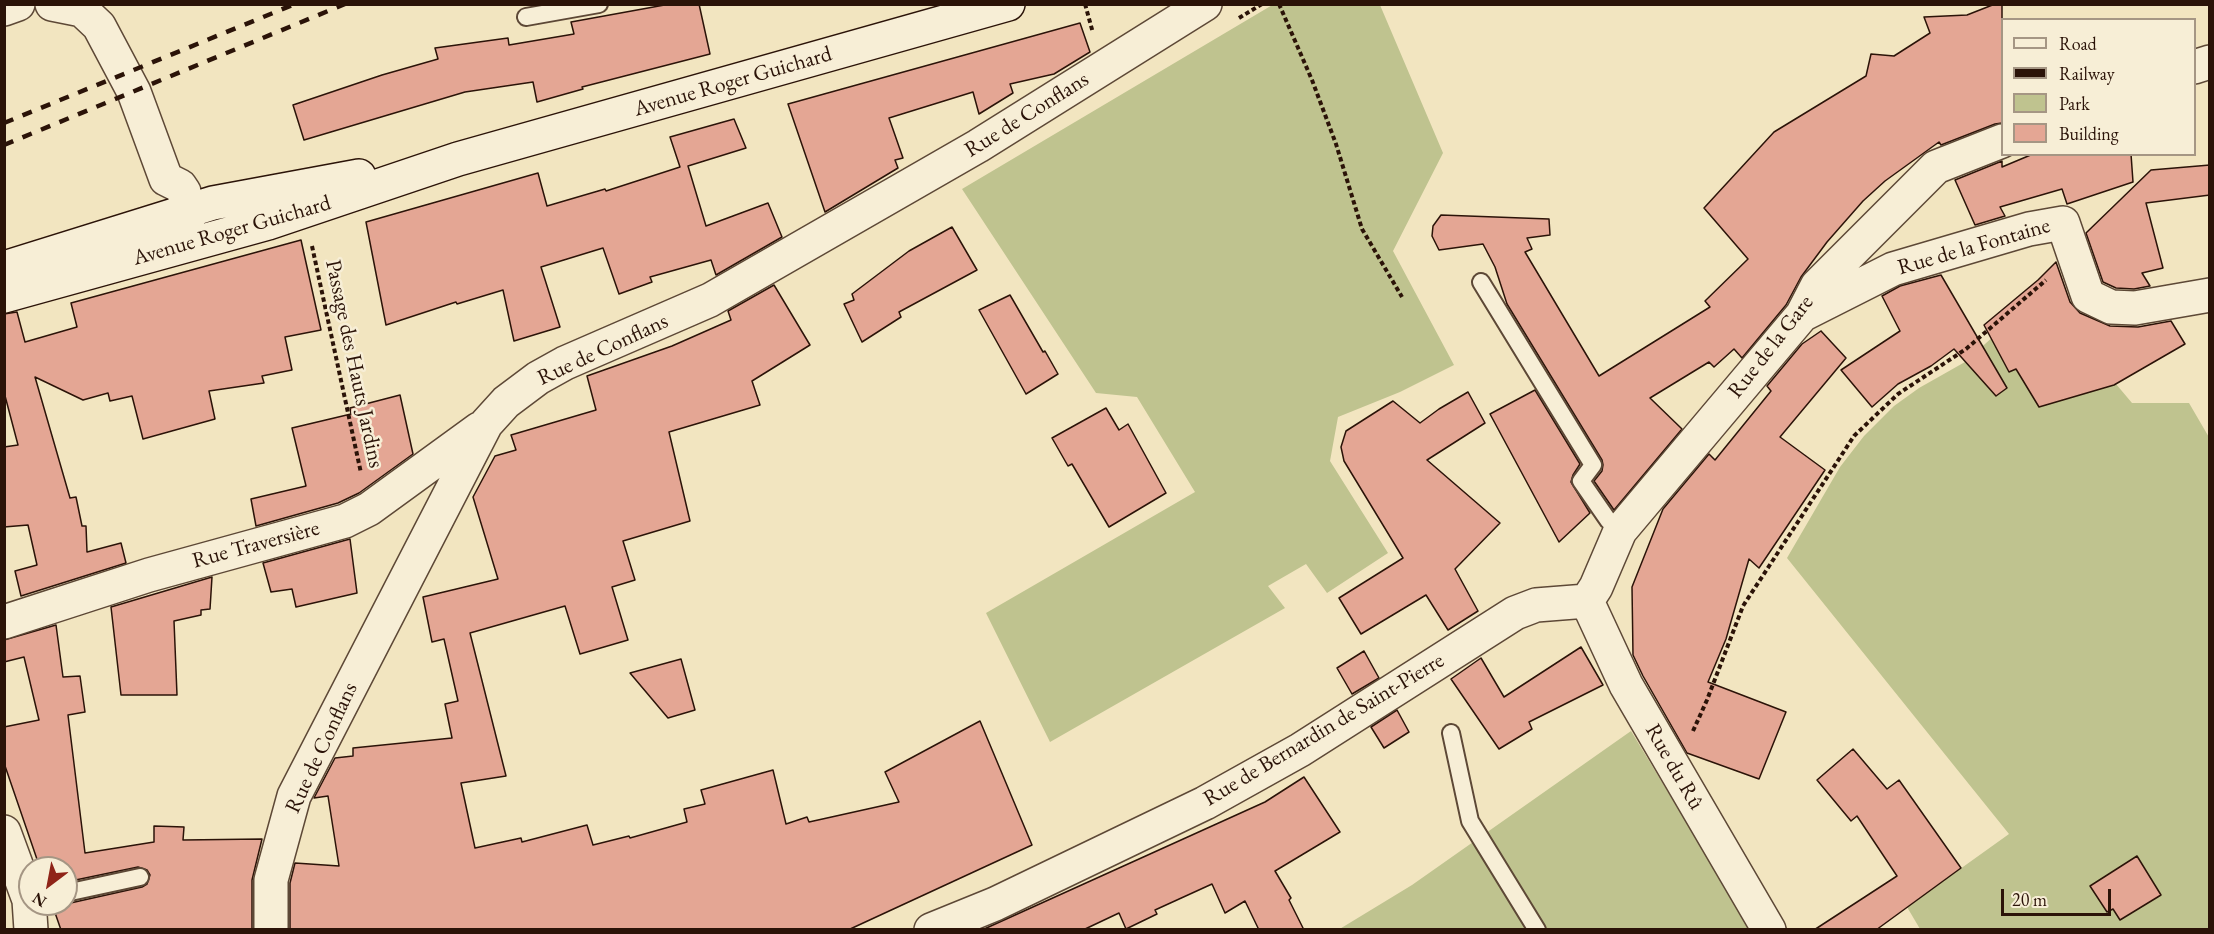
<!DOCTYPE html>
<meta charset="utf-8">
<style>
body{margin:0}
#map{position:relative;width:2214px;height:934px;overflow:hidden;background:#f2e5c0;font-family:"EB Garamond",serif}
canvas{display:block}
.frame{position:absolute;inset:0;border:6px solid #2b1308;pointer-events:none}
.legend{position:absolute;left:2001px;top:18px;width:195px;height:138px;box-sizing:border-box;background:#f7eed6;border:2px solid #a59684;margin:0;padding:8px 10px;list-style:none;font-size:18px;color:#2b1308}
.legend li{display:flex;align-items:center;gap:12px;height:30px}
.legend b{width:30px;border:2px solid #a59684}
.north{position:absolute;left:18px;top:856px;width:60px;height:60px;box-sizing:border-box;background:#f7eed6;border:2px solid #a59684;border-radius:50%;rotate:212deg;font-size:16px;font-weight:700;line-height:24px;text-align:center;color:#2b1308}
.north::after{content:'';display:block;margin:auto;width:21px;height:27px;background:#8f2418;clip-path:polygon(50% 0,100% 100%,50% 72%,0 100%)}
.scale{position:absolute;left:2001px;top:889px;width:110px;height:27px;box-sizing:border-box;border:3px solid #2b1308;border-top:0;padding-left:8px;font-size:18px;line-height:21px;white-space:nowrap;color:#2b1308;-webkit-text-stroke:4px #f7eed6;paint-order:stroke}
</style>
<div id="map">
<canvas width="2214" height="934"></canvas>
<div class="frame"></div>
<ul class="legend">
<li><b style="height:8px;background:#f7eed6"></b>Road</li>
<li><b style="height:8px;background:#2b1308"></b>Railway</li>
<li><b style="height:16px;background:#bfc38f"></b>Park</li>
<li><b style="height:16px;background:#e4a694"></b>Building</li>
</ul>
<div class="north">N</div>
<div class="scale">20 m</div>
</div>
<script>
const context = document.querySelector('canvas').getContext('2d');
context.lineJoin = 'round';
function paint(path, color) { context.fillStyle = color; context.fill(path, 'evenodd'); }
const poly = rows => new Path2D(rows.map(r => 'M' + r).join(''));
function trace(path, color, width, dash) { context.strokeStyle = color; context.lineWidth = width; context.lineCap = dash ? 'butt' : 'round'; context.setLineDash(dash || []); context.stroke(path); }
function label(font, color, halo, rows, align = 'center') {
  context.font = font + ' "EB Garamond",serif'; context.lineWidth = 5; context.setLineDash([]); context.textBaseline = 'middle'; context.strokeStyle = halo; context.fillStyle = color; for (const [text, x, y, turn = 0] of rows) {
    context.save(); context.translate(x, y); context.rotate((+turn || 0) * Math.PI / 180); context.textAlign = isNaN(turn) ? turn : align; if (halo) context.strokeText(text, 0, 0); context.fillText(text, 0, 0); context.restore();
  }
}
paint(poly([
 [1274,4,1380,5,1443,153,1393,251,1454,365,1400,392,1338,417,1330,461,1388,553,1327,593,1306,564,1268,586,1285,608,1050,742,986,613,1195,492,1137,397,1096,393,962,189],
 [1995,335,2009,358,2003,362,2009,372,2016,369,2039,407,2116,384,2132,403,2189,403,2210,439,2209,929,1920,929,1907,907,2009,834,1787,558,1840,467,1864,436,1894,406,1919,388,1965,362],
 [1631,731,1751,929,1338,930,1412,885]
]), '#bfc38f');
const building = poly([
 [670,4,699,4,710,54,582,87,583,89,537,102,533,82,465,92,304,140,293,105,382,75,438,59,435,48,508,38,509,45,574,34,571,22,670,4],
 [1995,4,2002,4,2002,123,1995,124,1941,145,1939,142,1885,181,1863,201,1827,242,1801,277,1786,305,1742,358,1734,349,1714,367,1709,362,1650,398,1682,429,1614,510,1594,481,1602,471,1603,465,1602,460,1507,304,1495,267,1483,244,1439,250,1432,236,1433,226,1441,215,1549,219,1550,235,1527,238,1532,249,1525,252,1599,376,1710,307,1705,301,1748,259,1704,208,1774,132,1866,76,1871,54,1894,56,1930,33,1924,17,1967,15,1995,4],
 [1080,23,1090,52,1054,74,1010,84,1013,93,979,114,973,92,889,118,903,158,895,160,898,168,825,212,788,104,1080,23],
 [734,119,746,148,688,166,706,226,768,203,782,237,716,275,711,260,650,277,652,282,619,294,603,248,541,267,560,327,514,341,503,290,457,304,456,302,386,325,366,222,538,173,547,206,605,189,606,191,680,167,670,137,734,119],
 [2033,154,2131,154,2133,182,2067,204,2062,189,2000,207,2005,216,1975,225,1955,180,2002,161,2002,167,2033,154],
 [2210,165,2210,195,2146,203,2163,268,2142,273,2150,286,2134,289,2116,288,2103,282,2086,233,2151,170,2210,165],
 [952,227,977,270,899,312,901,317,862,342,844,304,854,300,852,294,909,251,952,227],
 [301,240,321,330,285,337,292,370,262,376,264,383,209,391,215,419,143,439,132,396,110,401,108,393,83,400,35,377,70,498,76,497,82,526,86,526,87,552,121,543,126,563,21,596,15,571,37,565,28,525,4,527,4,447,18,445,4,392,4,314,17,312,25,342,77,327,71,303,301,240],
 [2056,262,2070,302,2080,313,2110,326,2138,327,2171,321,2185,344,2114,385,2039,407,2016,369,2009,372,1984,325,2038,280,2056,262],
 [1941,275,2007,388,1996,396,1954,349,1931,366,1898,384,1872,407,1841,370,1900,331,1882,296,1900,286,1941,275],
 [774,285,810,345,752,381,760,405,669,432,690,521,623,541,635,580,612,587,628,640,580,654,565,606,470,633,506,776,461,783,475,848,521,838,522,842,587,825,593,845,629,836,630,838,687,822,684,809,705,804,701,790,773,770,786,824,807,817,809,822,899,802,885,772,980,721,1032,845,848,930,290,930,290,883,295,863,339,866,328,796,314,798,335,758,353,756,353,748,452,738,445,704,458,701,444,639,432,642,423,597,498,579,473,497,495,456,516,450,511,435,596,410,587,376,672,346,731,320,728,311,774,285],
 [1010,295,1043,352,1045,351,1058,374,1026,394,979,310,1010,295],
 [1821,331,1846,358,1780,437,1825,470,1759,568,1749,559,1726,639,1708,682,1786,712,1759,779,1687,753,1643,676,1633,655,1632,587,1663,509,1709,454,1715,460,1771,391,1767,386,1802,344,1821,331],
 [1535,390,1580,464,1573,475,1571,482,1590,513,1559,542,1490,414,1535,390],
 [1468,392,1485,423,1427,460,1500,523,1455,569,1478,611,1448,630,1426,595,1361,634,1339,598,1403,558,1344,461,1341,447,1346,431,1393,401,1420,423,1439,409,1468,392],
 [400,395,413,454,359,493,338,503,256,526,251,499,306,486,292,428,351,414,350,408,400,395],
 [1106,408,1119,430,1128,424,1166,493,1109,527,1072,464,1068,466,1052,438,1106,408],
 [350,539,357,593,296,607,292,589,271,592,263,563,350,539],
 [212,577,210,609,201,610,201,615,174,621,177,695,121,695,111,607,212,577],
 [56,625,63,677,80,676,85,712,68,715,85,853,154,842,154,826,184,827,183,840,262,839,252,880,252,930,61,930,52,904,66,904,142,887,147,884,150,875,147,870,138,867,66,882,66,868,40,868,4,763,4,727,39,720,24,657,4,662,4,640,56,625],
 [1581,647,1603,685,1529,722,1532,729,1499,749,1451,679,1481,658,1504,697,1581,647],
 [1364,651,1379,678,1352,694,1337,668,1364,651],
 [681,659,695,710,668,718,630,673,681,659],
 [1397,710,1409,732,1384,748,1371,727,1397,710],
 [1853,749,1887,789,1899,780,1961,868,1876,930,1814,930,1897,876,1857,816,1851,821,1817,780,1853,749],
 [1304,777,1340,832,1275,871,1291,898,1289,900,1304,930,1259,930,1245,901,1225,913,1212,884,1155,910,1157,914,1126,929,1119,913,1083,930,982,930,1265,802,1304,777],
 [2137,856,2161,895,2120,920,2113,909,2107,912,2090,886,2137,856]
]);
paint(building, '#e4a694');
trace(building, '#2b1308', 1.5);
const service = poly([
 [526,17,599,4],
 [1481,282,1593,465,1581,481,1608,520,1620,531],
 [1451,733,1470,821,1537,930],
 [66,893,140,877]
]);
const minor = poly([
 [2194,67,2210,62],
 [1802,315,1893,269,2029,229,2063,223,2088,296,2111,307,2135,308,2210,295],
 [1587,601,1596,587,1620,531,1802,315,1817,286,1936,167,2002,141],
 [1587,601,1626,685,1769,930],
 [4,622,149,575,345,521,369,509,479,429],
 [4,832,29,900,31,930],
 [271,930,271,880,294,796,486,424,506,402,538,378,565,363,710,300,978,146,1205,4],
 [931,930,995,904,1205,803,1300,750,1515,613,1536,605,1587,601]
]);
const tertiary = poly([
 [52,4,82,10,99,26,134,92,166,179],
 [4,9,18,4],
 [166,179,180,186,184,192,188,211,188,220,184,229,176,234]
]);
const secondary = poly([
 [4,268,213,203,359,176],
 [4,296,268,223,458,159,1008,4]
]);
trace(service, '#5d4836', 20);
trace(minor, '#5d4836', 36);
trace(tertiary, '#5d4836', 36);
trace(secondary, '#2b1308', 36);
trace(poly([
 [1085,4,1093,33],
 [1279,4,1312,80,1336,144,1362,229,1402,297],
 [1239,18,1262,4],
 [312,246,361,473],
 [1693,731,1707,700,1743,606,1854,436,1898,394,1966,349,2046,280]
]), '#2b1308', 4, [4.5, 3]);
trace(service, '#f7eed6', 16);
trace(minor, '#f7eed6', 33);
trace(tertiary, '#f7eed6', 33);
trace(secondary, '#f7eed6', 33);
trace(poly([
 [4,123,295,4],
 [4,145,345,4]
]), '#2b1308', 4.5, [10, 10]);
label('22px', '#2b1308', '#f7eed6', [
 ["Avenue Roger Guichard",733,82,-16],
 ["Rue de Conflans",1027,115,-32],
 ["Avenue Roger Guichard",232,231,-16],
 ["Rue de la Fontaine",1974,247,-16],
 ["Rue de la Gare",1771,347,-52],
 ["Rue de Conflans",603,350,-25],
 ["Passage des Hauts Jardins",354,364,78],
 ["Rue Traversière",256,545,-15],
 ["Rue de Bernardin de Saint-Pierre",1324,730,-31],
 ["Rue de Conflans",322,748,-65],
 ["Rue du Rû",1674,767,60]
]);
</script>
